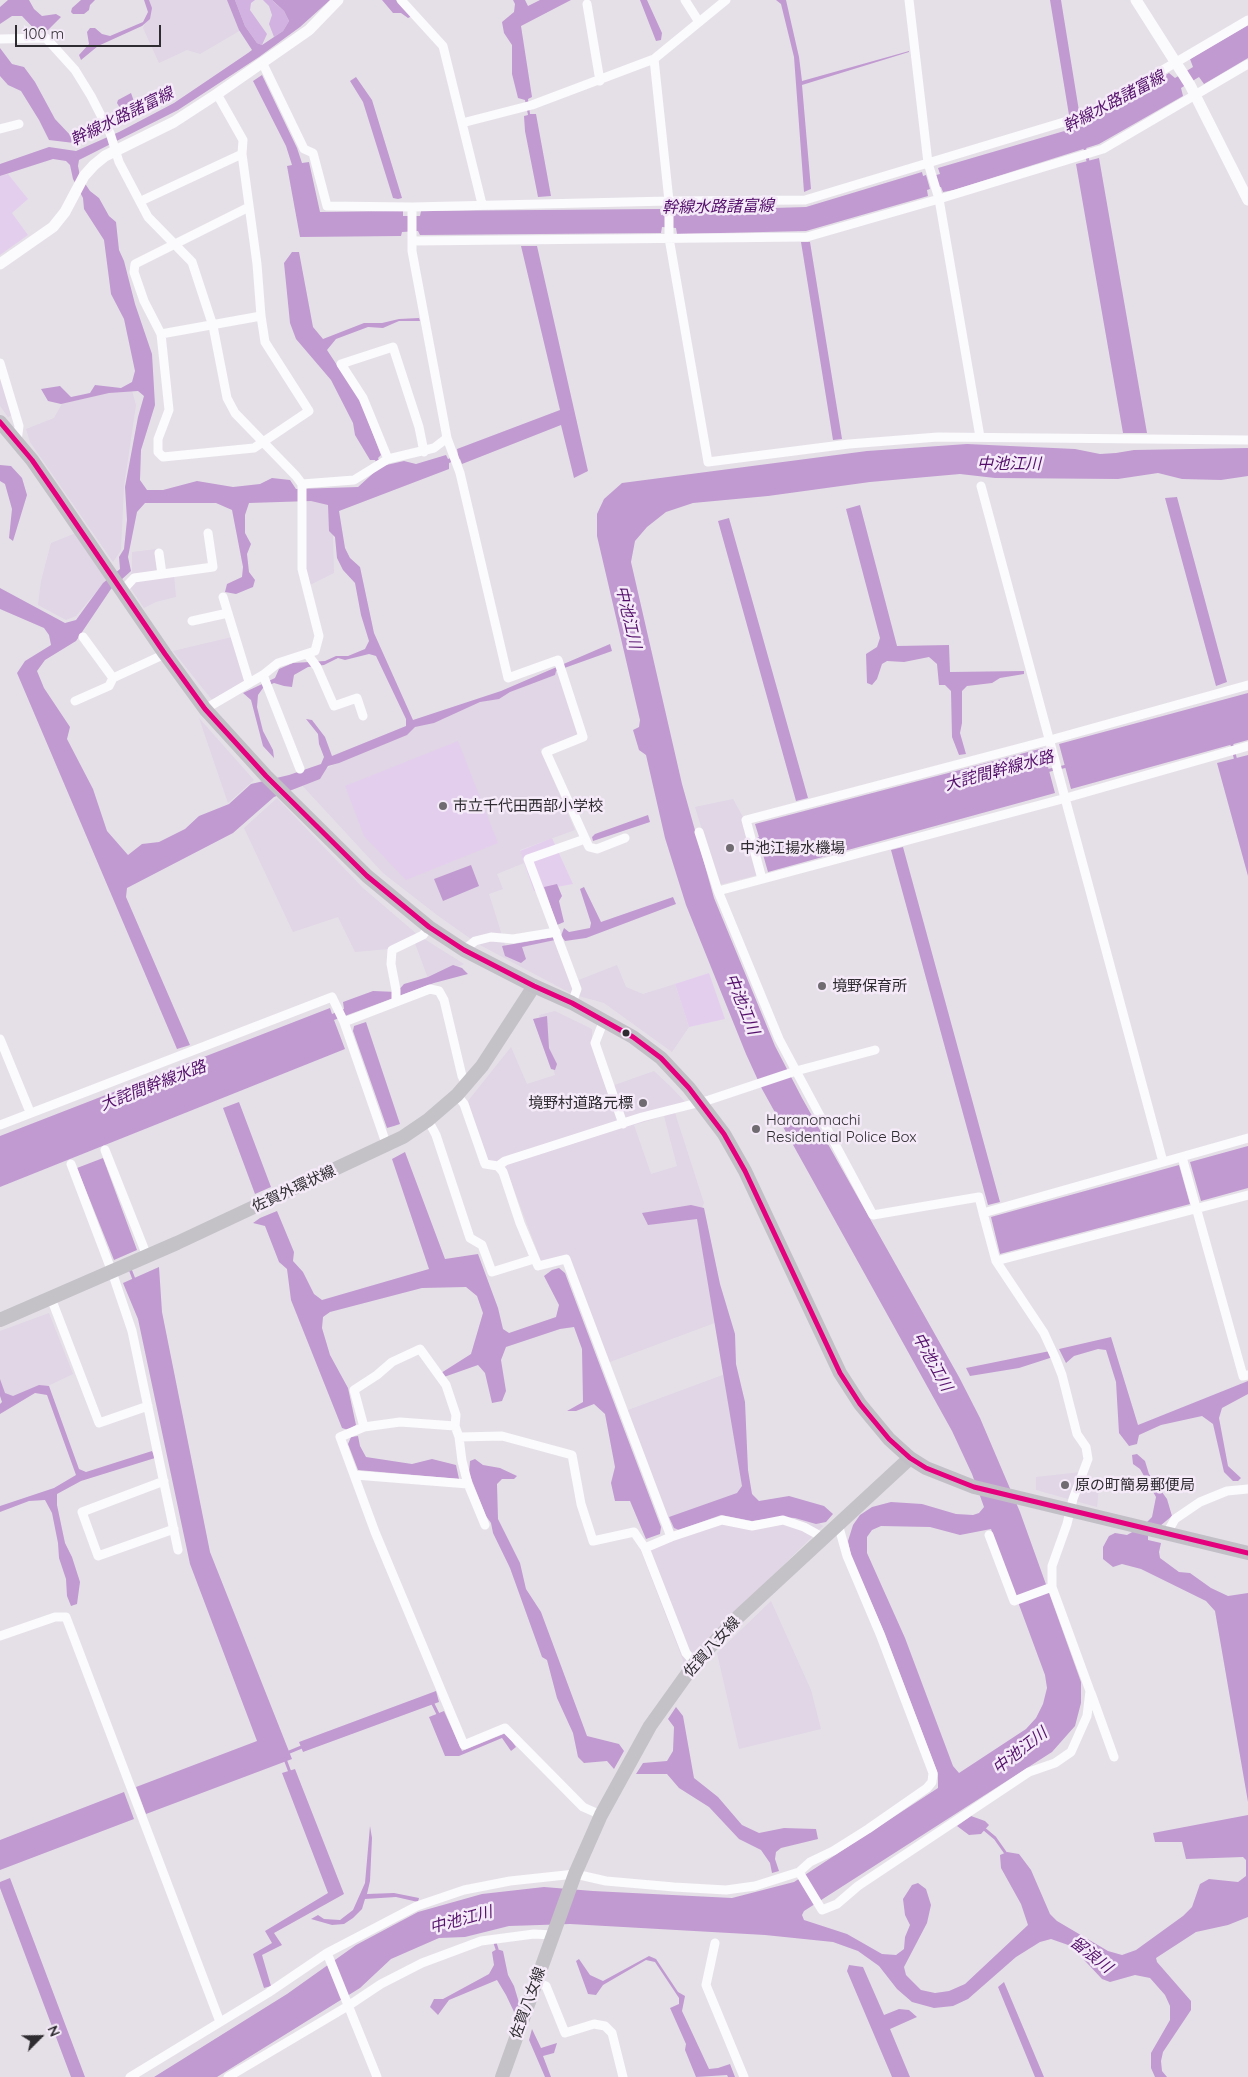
<!DOCTYPE html>
<meta charset="utf-8">
<style>
body{margin:0}
#map{position:relative;width:1248px;height:2077px;overflow:hidden;background:#e5e0e8;font-family:Quicksand,sans-serif}
canvas{display:block}
.north{position:absolute;left:15px;top:2012px;width:50px;height:50px;-webkit-text-stroke:4px #f4eaf8;paint-order:stroke;rotate:67deg;font-size:14px;font-weight:700;line-height:20px;text-align:center;color:#2f2c31}
.north::after{content:'';display:block;margin:auto;width:18px;height:22px;background:#2f2c31;clip-path:polygon(50% 0,100% 100%,50% 72%,0 100%)}
.scale{position:absolute;left:15px;top:25px;width:146px;height:22px;box-sizing:border-box;border:2px solid #2f2c31;border-top:0;padding-left:6px;font-size:15px;line-height:18px;white-space:nowrap;color:#2f2c31;-webkit-text-stroke:4px #f4eaf8;paint-order:stroke}
</style>
<div id="map">
<canvas width="1248" height="2077"></canvas>
<div class="north">N</div>
<div class="scale">100 m</div>
</div>
<script>
const context = document.querySelector('canvas').getContext('2d');
context.lineJoin = 'round';
function paint(path, color) { context.fillStyle = color; context.fill(path, 'evenodd'); }
const poly = rows => new Path2D(rows.map(r => 'M' + r).join(''));
function trace(path, color, width, dash) { context.strokeStyle = color; context.lineWidth = width; context.lineCap = dash ? 'butt' : 'round'; context.setLineDash(dash || []); context.stroke(path); }
function label(font, color, halo, rows, align = 'center') {
  context.font = font + ' Quicksand,"Noto Sans JP",sans-serif'; context.lineWidth = 5; context.setLineDash([]); context.textBaseline = 'middle'; context.strokeStyle = halo; context.fillStyle = color; for (const [text, x, y, turn = 0] of rows) {
    context.save(); context.translate(x, y); context.rotate((+turn || 0) * Math.PI / 180); context.textAlign = isNaN(turn) ? turn : align; if (halo) context.strokeText(text, 0, 0); context.fillText(text, 0, 0); context.restore();
  }
}
paint(poly([
 [148,0,229,0,241,30,200,54,187,50,159,63,143,28,151,10],
 [0,365,12,415,8,417,0,406],
 [131,387,136,405,124,486,121,550,113,562,30,442,26,429,54,418,63,402],
 [306,499,332,501,334,573,310,585,306,568],
 [76,533,107,579,76,616,66,620,38,605,41,581,51,543],
 [157,549,160,578,174,576,176,597,156,602,144,608,126,581,132,572,132,552],
 [232,637,245,681,212,700,173,651],
 [558,670,578,734,540,749,575,830,520,850,524,863,497,874,503,889,489,894,506,948,562,937,576,981,617,965,626,987,643,994,675,984,689,1027,672,1052,604,1003,572,994,478,944,437,915,383,873,299,782,412,726],
 [199,718,254,780,228,803],
 [277,798,363,888,418,935,464,964,429,981,413,938,389,949,355,952,338,917,293,932,244,828],
 [733,799,743,817,757,875,719,885,695,807],
 [555,1011,592,1029,592,1047,606,1088,654,1071,671,1087,691,1108,675,1113,704,1203,699,1214,720,1321,602,1365,560,1256,541,1261,505,1166,488,1164,468,1101,511,1047,527,1084,555,1075,539,1015],
 [664,1116,677,1166,651,1174,634,1125],
 [49,1313,73,1374,12,1403,0,1387,0,1331],
 [728,1373,750,1509,794,1504,823,1526,684,1663,639,1546,666,1535,620,1413],
 [1081,1472,1076,1491,1099,1488,1097,1507,1036,1490,1036,1477],
 [771,1601,811,1690,821,1729,739,1749,717,1653]
]), '#e0d6e5');
paint(poly([
 [8,174,28,199,12,213,28,235,0,255,0,176],
 [458,741,498,843,406,880,364,836,345,786],
 [552,838,573,884,534,891,520,851],
 [709,973,725,1019,689,1027,675,984]
]), '#e4ceee');
paint(poly([
 [235,0,255,0,251,3,250,10,267,34,262,45,257,43,245,26],
 [263,0,272,0,275,3,284,11,289,21,283,31,274,37,269,24,272,15,269,6]
]), '#d2b2e0');
paint(poly([
 [8,0,29,0,34,9,42,16,56,14,61,17,48,30,38,33,22,16,12,16,0,24,0,7],
 [81,0,95,0,90,5,89,10,84,14,73,14,71,12,72,8],
 [144,0,149,0,152,8,150,19,142,26,98,46,81,60,79,55,89,44,87,32,90,28,95,28,102,34,110,36,143,22,148,12],
 [227,0,235,0,245,26,257,43,262,45,283,31,289,21,284,11,272,0,330,0,300,27,259,57,178,110,79,160,78,166,80,176,90,191,99,198,109,216,116,222,119,250,124,261,135,304,152,354,155,405,141,450,140,480,147,490,163,490,197,481,233,487,260,484,272,478,290,480,296,489,358,487,379,468,375,460,370,460,355,435,353,423,331,380,296,339,290,323,284,263,292,252,299,252,313,327,323,339,364,323,382,323,399,319,419,318,420,321,399,321,383,328,368,327,336,339,327,350,360,400,381,455,378,458,382,466,404,461,416,464,446,455,448,459,458,455,457,449,560,410,521,246,537,246,588,471,574,478,561,425,462,464,460,459,449,463,449,469,339,511,345,548,350,558,360,567,374,633,413,720,501,691,610,644,612,651,556,671,555,675,510,692,499,699,480,702,434,723,415,727,407,735,339,763,328,766,320,779,274,797,233,833,127,888,126,897,190,1045,177,1049,17,673,25,661,51,645,49,635,44,628,0,609,0,588,65,623,76,620,103,583,120,569,119,557,124,549,127,520,125,487,138,417,144,396,138,391,109,393,61,404,48,401,41,389,60,386,71,397,90,393,95,385,121,388,132,382,135,371,124,319,111,294,104,240,84,209,83,198,73,179,70,165,66,161,53,159,0,176,0,164,49,147,76,151,119,132,174,103,248,53,252,50,239,30],
 [311,501,328,505,329,531,335,537,337,558,343,570,355,583,361,615,369,641,365,649,348,656,336,656,325,661,293,663,279,669,275,678,243,693,251,700,263,746,274,758,273,750,263,731,257,707,258,695,263,688,274,683,284,686,292,687,294,675,308,667,324,665,338,658,345,660,369,654,376,656,406,719,406,726,332,756,325,737,312,720,306,719,318,734,319,744,324,757,321,764,289,775,251,784,229,804,199,816,185,829,159,842,142,844,128,855,107,831,93,789,67,739,70,727,44,688,37,671,45,660,76,641,111,589,131,571,128,557,137,512,145,503,216,503,232,510,243,567,242,577,227,584,225,592,236,594,253,587,255,580,249,572,247,554,251,544,245,533,245,515,249,503],
 [382,0,396,0,412,16,408,18,401,13,393,13],
 [513,0,525,0,528,6,540,0,571,0,521,26,532,97,528,99,530,114,536,114,551,196,538,197,525,131,524,116,528,115,525,100,518,98,512,74,512,45,504,33,502,22,514,12,515,4],
 [640,0,647,0,662,33,661,40,656,41],
 [776,0,786,0,799,57,802,81,909,51,909,52,802,85,811,189,804,192,794,57,781,4],
 [1050,0,1061,0,1079,111,1069,115],
 [1248,25,1248,58,1204,84,1199,77,1181,88,1183,96,1099,144,954,190,943,192,941,187,939,187,936,175,940,174,938,168,1078,127,1169,73,1175,78,1193,67,1190,59],
 [0,48,12,64,24,67,35,82,55,119,72,137,74,143,49,140,39,120,21,91,8,85,0,76],
 [262,75,297,148,302,163,309,162,320,212,403,211,403,216,420,216,421,211,660,209,661,215,674,216,676,211,806,207,922,172,923,176,926,175,930,189,927,190,928,196,806,231,677,234,676,228,662,227,661,233,420,235,418,231,402,232,401,236,300,237,287,166,292,165,286,146,253,81],
 [356,77,372,100,402,198,398,199,393,198,363,102,350,81],
 [131,93,137,110,136,114,126,118,117,103,118,100],
 [1099,158,1147,433,1123,433,1076,164],
 [801,242,810,242,842,439,833,440],
 [967,444,1075,449,1100,454,1116,453,1134,450,1248,448,1248,476,1221,480,1182,479,1158,473,1118,479,995,478,960,474,870,482,768,496,693,503,666,512,647,527,635,541,631,562,682,784,714,898,775,1046,802,1098,959,1377,980,1418,1020,1512,1081,1682,1081,1703,1075,1726,1052,1752,804,1911,802,1915,804,1920,847,1934,882,1954,896,1955,904,1949,905,1937,910,1925,905,1915,903,1899,912,1885,918,1883,926,1889,931,1905,927,1923,904,1967,906,1975,921,1990,935,1993,949,1991,965,1984,1028,1925,1021,1904,1001,1868,1000,1855,1007,1852,1019,1854,1031,1870,1050,1914,1057,1921,1108,1951,1122,1955,1136,1950,1183,1916,1192,1907,1200,1884,1209,1879,1238,1882,1246,1876,1246,1860,1243,1857,1186,1859,1182,1842,1155,1842,1153,1833,1248,1815,1248,1917,1228,1925,1196,1932,1156,1958,1157,1962,1191,2001,1191,2010,1163,2052,1161,2061,1162,2071,1167,2077,1155,2077,1151,2068,1151,2053,1170,2020,1170,2006,1165,1995,1150,1978,1135,1975,1110,1982,1102,1979,1071,1946,1051,1939,1040,1942,1016,1957,968,1999,953,2006,934,2008,912,2002,897,1989,879,1966,858,1951,833,1942,765,1935,570,1924,509,1926,465,1937,439,1938,391,1959,360,1988,217,2077,154,2077,287,1994,356,1945,418,1912,482,1894,544,1887,593,1891,732,1898,794,1882,938,1788,938,1774,885,1634,851,1556,848,1541,853,1525,860,1515,872,1507,891,1502,922,1504,956,1514,973,1515,979,1513,984,1507,972,1474,952,1431,762,1089,746,1054,686,905,665,838,646,755,639,750,633,730,639,727,640,720,597,536,597,514,604,499,622,483,867,451],
 [881,1526,930,1527,960,1535,991,1529,1045,1675,1047,1688,1043,1704,1036,1718,1026,1729,959,1773,953,1766,905,1638,867,1553,867,1537,872,1530],
 [0,465,11,466,22,478,27,495,13,541,9,538,12,509,5,484,0,481],
 [1177,497,1227,682,1216,686,1165,498],
 [860,505,897,646,949,645,950,672,1024,671,1024,674,1000,678,992,683,967,686,962,691,962,723,960,733,966,754,959,755,952,737,951,691,945,685,939,685,937,664,929,657,904,662,887,661,882,664,877,679,872,685,867,683,866,654,877,647,880,638,846,509],
 [729,518,808,798,796,801,718,521],
 [1248,693,1248,740,1071,789,1059,744],
 [1043,748,1055,793,768,872,762,851,757,852,754,839,759,837,755,824],
 [1248,755,1248,876,1217,763],
 [648,815,650,822,593,841,592,837,595,834],
 [903,847,1000,1202,988,1205,891,850],
 [471,865,479,886,443,901,434,879],
 [557,884,562,896,559,901,564,922,557,925,544,887],
 [584,887,601,922,673,897,676,904,586,938,565,941,561,936,564,928,569,932,590,928,591,923,580,889],
 [554,937,555,940,522,947,526,959,521,963,505,956,502,946],
 [453,965,462,968,468,974,434,983,334,1020,345,1049,0,1187,0,1136,330,1008,332,1014,344,1009,343,1002,373,991,397,992,404,984,428,977],
 [547,1016,549,1048,557,1064,555,1070,551,1069,533,1019],
 [366,1022,400,1124,394,1126,387,1128,353,1031,354,1026],
 [239,1102,271,1187,255,1194,223,1108],
 [1248,1146,1248,1188,1201,1201,1190,1162],
 [405,1152,445,1259,478,1254,498,1308,503,1329,509,1333,556,1317,559,1305,544,1276,552,1270,559,1268,565,1273,661,1527,660,1534,646,1539,630,1501,615,1501,611,1483,615,1467,605,1414,594,1404,576,1411,567,1411,583,1402,582,1349,574,1327,560,1329,506,1347,501,1360,506,1391,502,1401,492,1403,485,1373,478,1365,444,1377,441,1373,471,1354,483,1313,477,1296,466,1287,422,1288,330,1312,323,1317,322,1328,330,1355,348,1388,356,1425,348,1430,342,1428,291,1300,287,1269,279,1262,265,1226,253,1223,260,1218,277,1211,294,1252,293,1261,303,1272,314,1294,322,1300,429,1269,392,1159],
 [103,1158,137,1250,114,1260,77,1168],
 [1179,1165,1190,1204,1000,1254,991,1217],
 [691,1205,704,1208,720,1284,735,1334,736,1364,745,1402,748,1470,752,1494,759,1501,789,1496,824,1506,833,1514,826,1522,816,1524,795,1518,781,1517,752,1521,721,1515,679,1530,674,1528,669,1517,737,1493,742,1486,697,1219,648,1225,642,1213],
 [159,1267,162,1312,210,1552,292,1759,146,1814,136,1787,257,1741,190,1564,138,1319,123,1283],
 [1111,1337,1138,1425,1248,1381,1248,1394,1222,1408,1219,1418,1228,1466,1241,1478,1238,1481,1233,1481,1224,1472,1213,1424,1202,1416,1161,1425,1139,1435,1137,1444,1129,1446,1119,1433,1116,1382,1106,1350,1098,1349,1074,1356,1066,1363,1059,1349],
 [1050,1351,1053,1357,1019,1368,970,1376,966,1368],
 [0,1379,5,1393,13,1396,39,1385,49,1386,79,1469,86,1472,152,1451,155,1458,81,1481,57,1494,57,1505,65,1543,72,1557,80,1582,77,1604,71,1606,67,1596,66,1579,59,1558,58,1543,52,1513,45,1500,29,1501,0,1512,0,1506,54,1488,76,1475,47,1395,35,1393,0,1414,0,1404,2,1402,0,1396],
 [358,1436,360,1446,366,1457,412,1464,432,1459,456,1465,459,1479,358,1470,348,1444,351,1437],
 [1137,1454,1145,1461,1149,1474,1167,1499,1172,1516,1148,1536,1148,1540,1161,1543,1159,1552,1160,1558,1179,1572,1190,1573,1211,1588,1228,1596,1248,1593,1248,1802,1215,1611,1206,1601,1141,1569,1122,1564,1113,1567,1103,1559,1103,1547,1109,1536,1115,1533,1127,1535,1143,1526,1152,1517,1156,1497,1140,1469,1133,1464,1132,1455],
 [475,1459,483,1465,500,1468,517,1476,514,1479,502,1479,497,1484,498,1519,520,1563,526,1589,541,1612,587,1736,619,1744,624,1751,614,1769,607,1761,584,1763,578,1757,573,1733,557,1698,547,1660,542,1657,510,1568,493,1533,491,1523,486,1516,469,1473,470,1461],
 [436,1691,439,1702,303,1752,299,1742],
 [676,1707,683,1716,694,1778,718,1797,742,1825,759,1833,784,1828,816,1829,818,1839,781,1848,776,1852,775,1859,779,1871,772,1873,770,1863,761,1850,739,1839,709,1807,679,1788,667,1774,636,1774,643,1763,667,1761,673,1751,674,1727,668,1719],
 [444,1711,462,1751,506,1733,516,1747,511,1751,502,1738,459,1756,445,1756,429,1717],
 [295,1769,344,1894,274,1933,282,1945,262,1955,271,1986,264,1988,253,1954,272,1943,265,1931,328,1893,282,1773],
 [124,1792,134,1819,0,1870,0,1840],
 [971,1816,985,1821,989,1825,981,1834,969,1835,957,1826],
 [370,1826,372,1838,370,1881,367,1894,394,1893,419,1898,418,1902,396,1897,365,1899,362,1909,353,1918,344,1924,332,1925,311,1919,318,1915,324,1919,340,1920,353,1910,365,1883],
 [10,1878,85,2077,71,2077,0,1888,0,1882],
 [497,1949,503,1951,508,1975,514,1986,520,2006,516,2016,506,1995,497,1980,449,2000,438,2015,430,2007,434,1999,443,1999,489,1974,494,1965,492,1952],
 [649,1956,656,1959,678,1992,685,1996,682,2011,709,2069,718,2068,730,2064,735,2077,728,2077,727,2075,696,2077,685,2050,686,2044,670,2008,679,2004,679,1998,655,1962,646,1960,603,1985,596,1995,588,1994,576,1961,579,1959,590,1975,603,1981],
 [849,1965,863,1967,884,2015,899,2009,909,2010,917,2017,890,2029,910,2077,892,2077,847,1971],
 [1004,1982,1044,2077,1035,2077,998,1987],
 [532,2029,541,2048,557,2043,554,2053,543,2056,551,2077,545,2077,529,2040]
]), '#c19ad1');
trace(poly([
 [1074,113,1078,127],
 [1085,149,1088,161],
 [1231,741,1236,761],
 [1046,771,1067,766],
 [130,1269,135,1282],
 [432,1702,439,1716],
 [287,1753,304,1746],
 [285,1759,291,1775],
 [983,1828,995,1838,1007,1855],
 [495,1943,497,1949]
]), '#c19ad1', 3);
trace(poly([
 [401,0,443,46,482,204],
 [685,0,699,22],
 [909,0,928,163,939,199,980,437],
 [587,4,600,81],
 [1248,20,1093,111,1074,119,805,200,669,201,669,238,708,462,849,444,938,437,1248,440],
 [0,39,46,38,75,70,91,96,110,133,119,162,148,217,192,262,213,326,227,398,235,413,296,476,302,484,302,569,319,636,315,651,278,663,263,675,205,709],
 [262,62,304,149,313,153,327,206,412,207],
 [217,94,243,140,242,154,257,264,261,316,161,334,169,410,158,439,158,452,163,457,254,448,309,411,265,342,261,316],
 [462,123,532,105,654,59,726,0],
 [0,129,19,124],
 [141,201,242,154],
 [412,241,807,237,939,199,1103,149,1248,64],
 [161,334,144,301,134,272,135,264,249,207],
 [0,363,19,426,17,441],
 [388,459,363,398,341,364,393,347,419,427,424,452],
 [302,484,354,480,388,459,434,448,447,438],
 [981,486,1163,1162],
 [159,553,162,574],
 [122,591,134,578,213,567,208,533],
 [223,597,249,682],
 [192,621,228,613],
 [83,637,113,678],
 [308,655,317,667,334,706,357,698,363,716],
 [263,675,300,769],
 [75,701,109,686,113,678,165,654],
 [699,832,718,891,779,1039,873,1215,979,1197,983,1213,1248,1138],
 [625,838,597,849,589,847,546,752,583,737,558,660,508,678,460,473,447,438,412,251,412,207,669,201,654,59],
 [762,879,746,820,1050,740,1248,685],
 [718,891,1066,798,1248,746],
 [464,950,475,941,491,937,513,939,556,932],
 [396,1002,396,990,391,964,392,950,423,935,429,927],
 [572,1003,577,989,528,859,585,839],
 [604,1020,595,1043,623,1124],
 [344,1022,430,989,439,991,444,1000,462,1076,466,1084],
 [0,1039,30,1112],
 [457,1095,464,1104,485,1164,498,1166,505,1161,642,1117,709,1100,796,1071,875,1050],
 [428,1120,436,1135,470,1238,482,1245,492,1272,534,1259],
 [0,1125,332,997,344,1022,387,1146],
 [105,1150,147,1256],
 [1182,1157,1243,1376,1248,1375],
 [71,1164,112,1272,132,1331,178,1550],
 [498,1166,503,1172,520,1223,538,1266,566,1259,671,1537,645,1548,686,1653,695,1663],
 [996,1261,1248,1195],
 [51,1298,99,1423,148,1406],
 [364,1427,400,1422,455,1426],
 [459,1437,462,1461,468,1484,485,1525],
 [355,1475,468,1484],
 [164,1481,82,1512,98,1556,174,1529],
 [1167,1533,1175,1519,1200,1502,1227,1491,1248,1489],
 [989,1535,1014,1601,1052,1587],
 [671,1537,722,1520,752,1526,783,1520,804,1527,824,1538],
 [0,1636,55,1617,66,1617,220,2022],
 [1091,1693,1114,1757],
 [601,1815,583,1807,505,1728,464,1745,375,1532,340,1437,364,1427,354,1390,377,1375,392,1362,420,1349,446,1385,456,1415,455,1426,459,1437,502,1436,572,1455,581,1504,593,1541,634,1532,645,1548],
 [799,1872,822,1910,837,1904,858,1886,1029,1772,1055,1763,1071,1752,1087,1716,1090,1691,1052,1587,1052,1566,1067,1524,1073,1499,1088,1459,1086,1447,1077,1434,1062,1375,1055,1357,1044,1333,996,1261,983,1213],
 [715,1943,706,1985,744,2077],
 [327,1953,377,2077],
 [535,1982,546,1986,565,2033,594,2024,605,2026,612,2033,623,2077],
 [130,2077,268,1993,327,1953,417,1906,464,1890,510,1881,575,1874,606,1881,674,1887,726,1890,755,1886,799,1872,810,1862,833,1851,868,1829,927,1788,932,1782,933,1773,880,1634,847,1556,838,1524],
 [228,2077,348,2006,381,1984,422,1963,481,1941,534,1934,552,1935]
]), '#fbfafc', 9);
trace(poly([
 [1136,0,1190,85,1248,200],
 [0,264,53,227,65,212,84,176,94,165,105,156,174,122,217,94,309,30,338,0]
]), '#fbfafc', 11);
trace(poly([
 [0,1320,177,1243,403,1137,428,1120,457,1095,482,1066,534,986],
 [502,2077,575,1874,601,1815,650,1726,695,1663,738,1617,910,1458]
]), '#c4c1c7', 14);
trace(poly([
 [0,422,32,460,57,496,165,654,205,709,266,776,367,876,429,927,464,950,534,986,572,1003,633,1037,661,1058,689,1088,724,1134,745,1171,840,1373,860,1404,889,1439,910,1458,926,1468,974,1487,1248,1553]
]), '#c3bfc7', 14);
trace(poly([
 [0,422,32,460,57,496,165,654,205,709,266,776,367,876,429,927,464,950,534,986,572,1003,633,1037,661,1058,689,1088,724,1134,745,1171,840,1373,860,1404,889,1439,910,1458,926,1468,974,1487,1248,1553]
]), '#e5007d', 5);
for (const [x, y, r, color] of [
 [443,806,5,"#6f6b71"],
 [730,848,5,"#6f6b71"],
 [822,986,5,"#6f6b71"],
 [626,1033,4.5,"#2f2c31"],
 [643,1103,5,"#6f6b71"],
 [756,1129,5,"#6f6b71"],
 [1065,1485,5,"#6f6b71"]
]) { const dot = new Path2D(); dot.arc(x, y, r, 0, 2 * Math.PI); context.fillStyle = color; context.fill(dot); trace(dot, '#f4eaf8', 2); }
label('15px', '#2f2c31', '#f4eaf8', [
 ["市立千代田西部小学校",453,806],
 ["中池江揚水機場",740,848],
 ["境野保育所",832,986],
 ["境野村道路元標",633,1103,"right"],
 ["Haranomachi",766,1120],
 ["Residential Police Box",766,1137],
 ["原の町簡易郵便局",1075,1485]
], 'left');
label('15px', '#2f2c31', '#f4eaf8', [
 ["佐賀外環状線",294,1189,-25],
 ["佐賀八女線",712,1647,-48],
 ["佐賀八女線",528,2003,-70]
]);
label('italic 16px', '#55106c', '#f4eaf8', [
 ["幹線水路諸富線",1114,102,-28],
 ["幹線水路諸富線",122,117,-26],
 ["幹線水路諸富線",718,207,-1],
 ["中池江川",1009,464],
 ["中池江川",628,617,77],
 ["大詫間幹線水路",999,771,-15],
 ["中池江川",742,1004,68],
 ["大詫間幹線水路",153,1086,-21],
 ["中池江川",932,1362,61],
 ["中池江川",1020,1751,-38],
 ["中池江川",461,1920,-15],
 ["留浪川",1091,1955,38]
]);
</script>
